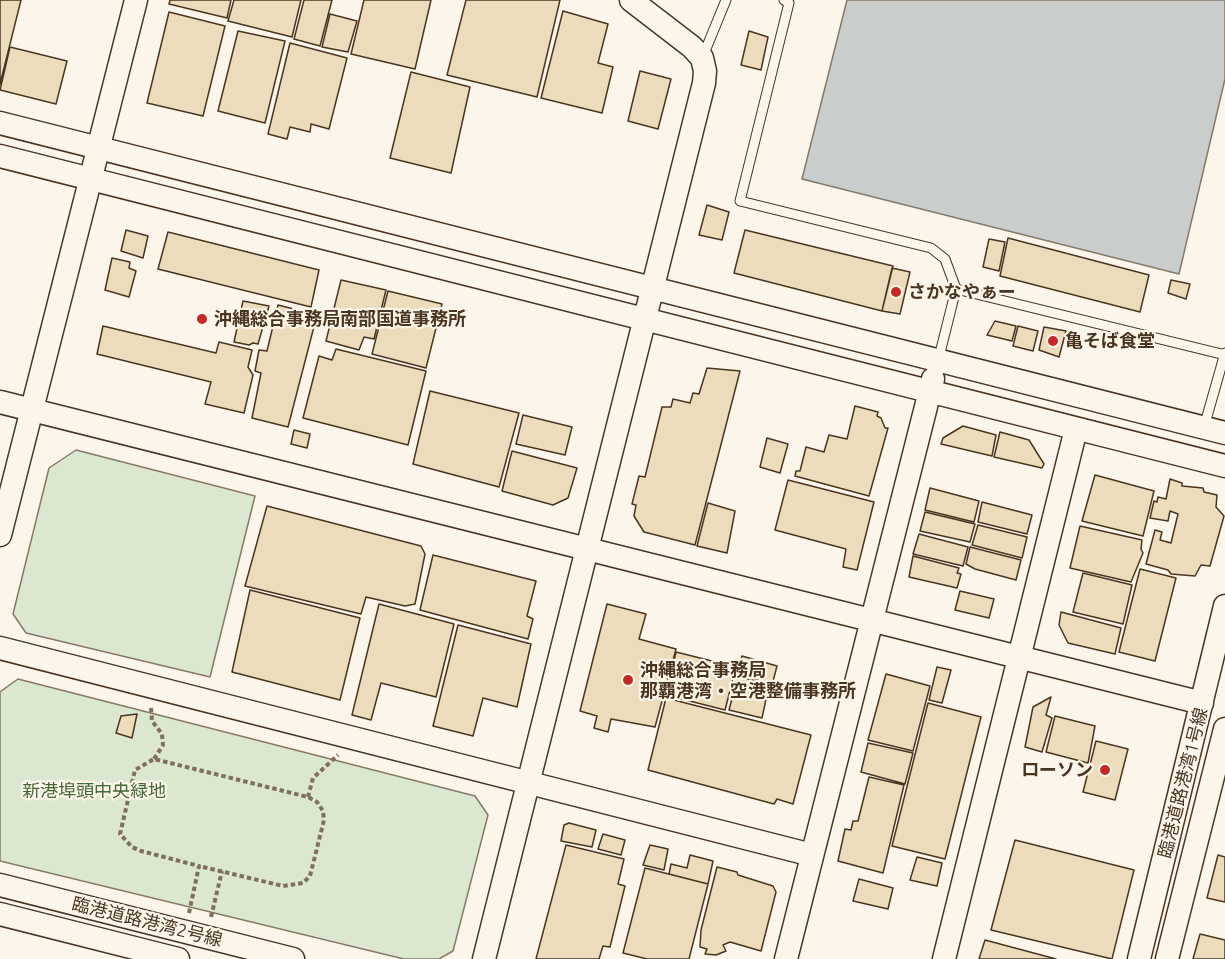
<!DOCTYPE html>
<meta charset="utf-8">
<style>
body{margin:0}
canvas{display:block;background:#fbf6e9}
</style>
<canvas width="1225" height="959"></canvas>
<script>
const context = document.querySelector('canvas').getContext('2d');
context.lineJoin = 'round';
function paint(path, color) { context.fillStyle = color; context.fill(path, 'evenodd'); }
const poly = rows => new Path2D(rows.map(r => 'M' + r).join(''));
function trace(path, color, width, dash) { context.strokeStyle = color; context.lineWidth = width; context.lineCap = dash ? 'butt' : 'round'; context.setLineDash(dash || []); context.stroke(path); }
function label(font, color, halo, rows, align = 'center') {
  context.font = font + ' Ubuntu,"Noto Sans JP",sans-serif'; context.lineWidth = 4.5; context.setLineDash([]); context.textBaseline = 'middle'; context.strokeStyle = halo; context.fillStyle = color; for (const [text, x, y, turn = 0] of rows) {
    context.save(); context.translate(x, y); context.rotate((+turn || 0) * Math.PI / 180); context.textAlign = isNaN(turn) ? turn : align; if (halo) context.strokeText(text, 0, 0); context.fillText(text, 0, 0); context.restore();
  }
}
const green = poly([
 [76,450,255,496,210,677,26,633,13,614,49,468,76,450],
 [18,679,475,796,488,815,453,951,439,959,404,959,0,861,0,692,18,679]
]);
paint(green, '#dce7d0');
trace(green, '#887966', 1.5);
const water = poly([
 [847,0,1225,0,1225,79,1179,274,802,179,847,0]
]);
paint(water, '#c9cecd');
trace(water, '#887966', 1.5);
const building = poly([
 [0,0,21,0,0,84,0,0],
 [170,0,231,0,227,18,169,4,170,0],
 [234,0,301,0,292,37,228,21,234,0],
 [304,0,332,0,320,46,294,39,304,0],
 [364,0,431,0,415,69,351,54,364,0],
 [466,0,560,0,537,97,447,75,466,0],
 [563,11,608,24,598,63,613,67,602,113,541,98,563,11],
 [169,12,225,26,203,116,147,103,169,12],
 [330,14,357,21,348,52,322,47,330,14],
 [238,31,285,41,265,123,218,111,238,31],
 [749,31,768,37,761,70,741,65,749,31],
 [290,43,347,58,329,129,311,124,310,132,290,127,287,139,268,134,290,43],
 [10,47,67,61,56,104,0,90,10,47],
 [640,71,671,79,658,129,628,121,640,71],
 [411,72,470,87,451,173,390,158,411,72],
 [707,205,729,212,722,240,699,235,707,205],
 [126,230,148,236,143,258,121,251,126,230],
 [745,230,893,266,882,311,734,273,745,230],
 [168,232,319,270,311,307,158,269,168,232],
 [1008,238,1149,275,1140,312,1000,276,1008,238],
 [989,239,1005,242,999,271,983,267,989,239],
 [112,258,130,262,129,268,136,271,129,297,105,290,112,258],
 [892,268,910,272,900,314,882,311,892,268],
 [341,280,386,290,374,339,364,337,359,350,326,341,341,280],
 [1171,280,1190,284,1186,299,1168,293,1171,280],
 [388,291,442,304,426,368,372,354,388,291],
 [243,301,269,306,258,344,253,343,249,345,234,342,243,301],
 [278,305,317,315,288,427,252,418,261,373,255,371,259,350,267,351,278,305],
 [995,321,1016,326,1012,341,987,335,995,321],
 [103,326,216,353,219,342,252,350,248,367,253,375,244,413,205,404,211,382,97,354,103,326],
 [1018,326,1038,331,1033,351,1013,346,1018,326],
 [1044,327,1066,331,1059,357,1039,350,1044,327],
 [336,349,426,371,408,445,303,418,319,356,332,360,336,349],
 [707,368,740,371,695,545,644,532,634,516,636,505,632,504,639,476,645,477,662,407,671,407,673,399,690,403,693,393,699,394,707,368],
 [430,391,519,413,499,487,413,464,430,391],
 [855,406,878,412,877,416,881,418,885,428,888,428,869,496,795,476,796,471,800,471,806,447,824,452,829,435,847,439,855,406],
 [523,415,572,427,565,455,516,444,523,415],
 [963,426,996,435,992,456,941,444,943,438,963,426],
 [294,430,310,434,307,448,291,444,294,430],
 [1000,432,1029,440,1044,464,1042,468,994,457,1000,432],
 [767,438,788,444,780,473,760,467,767,438],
 [512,451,577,468,568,498,553,505,502,491,512,451],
 [1095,475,1154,491,1143,536,1082,521,1095,475],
 [1170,479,1182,483,1182,486,1203,488,1204,492,1217,495,1216,507,1224,516,1210,566,1201,565,1195,576,1171,574,1168,570,1146,564,1155,530,1162,532,1160,540,1171,543,1178,514,1170,511,1168,521,1150,518,1154,501,1157,502,1158,497,1166,499,1170,479],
 [788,480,874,502,857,570,843,567,846,549,775,530,788,480],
 [930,488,979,501,974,522,925,510,930,488],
 [982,502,1032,515,1027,534,978,522,982,502],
 [708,503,735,511,727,553,697,546,708,503],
 [267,506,421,546,425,554,415,604,405,606,366,597,361,614,245,586,267,506],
 [925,512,975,524,970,542,920,531,925,512],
 [978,525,1027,537,1022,558,972,545,978,525],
 [1080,526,1142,540,1141,549,1143,553,1131,582,1070,568,1080,526],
 [919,534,968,547,963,566,913,554,919,534],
 [970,547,1021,560,1016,580,975,569,966,564,970,547],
 [433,555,536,581,527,616,533,619,528,639,420,610,433,555],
 [913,556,959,568,957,573,961,574,957,588,909,577,913,556],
 [1140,569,1176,578,1155,661,1119,652,1140,569],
 [1083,573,1132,585,1123,624,1073,612,1083,573],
 [250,590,360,618,340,700,232,672,250,590],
 [960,591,994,599,989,618,955,610,960,591],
 [379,604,454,624,436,697,381,683,371,720,352,715,379,604],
 [607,604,646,614,639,639,676,649,655,727,611,719,608,732,594,728,597,716,580,711,607,604],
 [1061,612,1121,628,1115,654,1068,643,1059,625,1061,612],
 [458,625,531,644,517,707,483,698,473,736,433,726,458,625],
 [676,652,736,667,725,710,666,695,676,652],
 [742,656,777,666,772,685,737,673,742,656],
 [937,667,951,670,942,703,929,700,937,667],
 [886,674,930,686,913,751,868,740,886,674],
 [738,676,769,685,762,718,729,710,738,676],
 [1051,697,1046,715,1052,718,1042,752,1025,747,1033,707,1051,697],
 [666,698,811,735,793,804,777,799,774,804,648,770,666,698],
 [928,703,981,717,945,859,892,846,928,703],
 [137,714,132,738,116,733,121,716,137,714],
 [1055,716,1095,726,1088,763,1046,752,1055,716],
 [1096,741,1128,749,1115,800,1083,792,1096,741],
 [868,743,913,753,905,784,861,772,868,743],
 [869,777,904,785,883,873,838,861,845,829,851,830,853,821,858,821,869,777],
 [569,823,596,830,592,847,561,841,564,825,569,823],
 [603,834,625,840,621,855,598,849,603,834],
 [1015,840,1134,870,1112,959,991,930,1015,840],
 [566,845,624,859,618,884,625,886,610,947,603,946,599,959,536,959,566,845],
 [650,845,668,849,664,870,643,865,650,845],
 [690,855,713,861,708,884,669,874,671,864,687,868,690,855],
 [1218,855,1225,857,1225,902,1207,898,1218,855],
 [917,857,942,863,937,886,910,880,917,857],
 [717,867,737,872,738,875,773,886,776,892,761,951,730,942,723,945,726,951,716,955,705,954,707,949,700,947,701,930,717,867],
 [645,868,708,884,689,959,647,959,623,953,645,868],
 [859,879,893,888,888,909,853,901,859,879],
 [1200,934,1225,940,1225,959,1193,959,1200,934],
 [985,940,1056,959,979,959,985,940]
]);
paint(building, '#ecdcbc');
trace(building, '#4a3520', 1.5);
const service = poly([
 [784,0,789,3,740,201,931,248,945,259,956,289],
 [703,56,726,0],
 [938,361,956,289,1225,355],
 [1204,427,1225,353]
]);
const tertiary = poly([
 [0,123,1225,433],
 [0,156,1225,466],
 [0,402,1202,703],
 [0,535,136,0],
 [0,648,812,855],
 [0,885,293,959],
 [0,914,178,959],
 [484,959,704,83,705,71,702,58,692,47,631,0],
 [786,959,933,379],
 [944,959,1076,429],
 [1139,959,1225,606],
 [1167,959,1225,729]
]);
trace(service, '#4a3520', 11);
trace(tertiary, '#4a3520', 25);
trace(poly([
 [151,708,152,721,162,734,163,745,154,759],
 [308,797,313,778,338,755],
 [189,913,199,866,141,851,132,847,120,834,135,770,154,759,308,797,317,802,323,811,324,820,310,876,303,883,283,886,199,866],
 [211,917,222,871]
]), '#7f6f5c', 4, [4.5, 3]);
trace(service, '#fbf6e9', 9);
trace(tertiary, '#fbf6e9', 22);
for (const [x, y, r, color] of [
 [896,292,6,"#c62828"],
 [202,319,6,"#c62828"],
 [1053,341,6,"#c62828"],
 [628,680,6,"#c62828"],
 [1105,770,6,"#c62828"]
]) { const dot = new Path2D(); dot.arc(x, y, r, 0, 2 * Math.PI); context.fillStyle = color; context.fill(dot); trace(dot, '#fbf6e9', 2); }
label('bold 18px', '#4a3520', '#fbf6e9', [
 ["さかなやぁー",908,292],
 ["沖縄総合事務局南部国道事務所",214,319],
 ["亀そば食堂",1065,341],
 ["沖縄総合事務局",640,670],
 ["那覇港湾・空港整備事務所",640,691],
 ["ローソン",1093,770,"right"]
], 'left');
label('18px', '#4a3520', '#fbf6e9', [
 ["臨港道路港湾1号線",1183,783,-76],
 ["臨港道路港湾2号線",147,922,14]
]);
label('18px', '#436837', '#fbf6e9', [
 ["新港埠頭中央緑地",94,791]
]);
</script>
